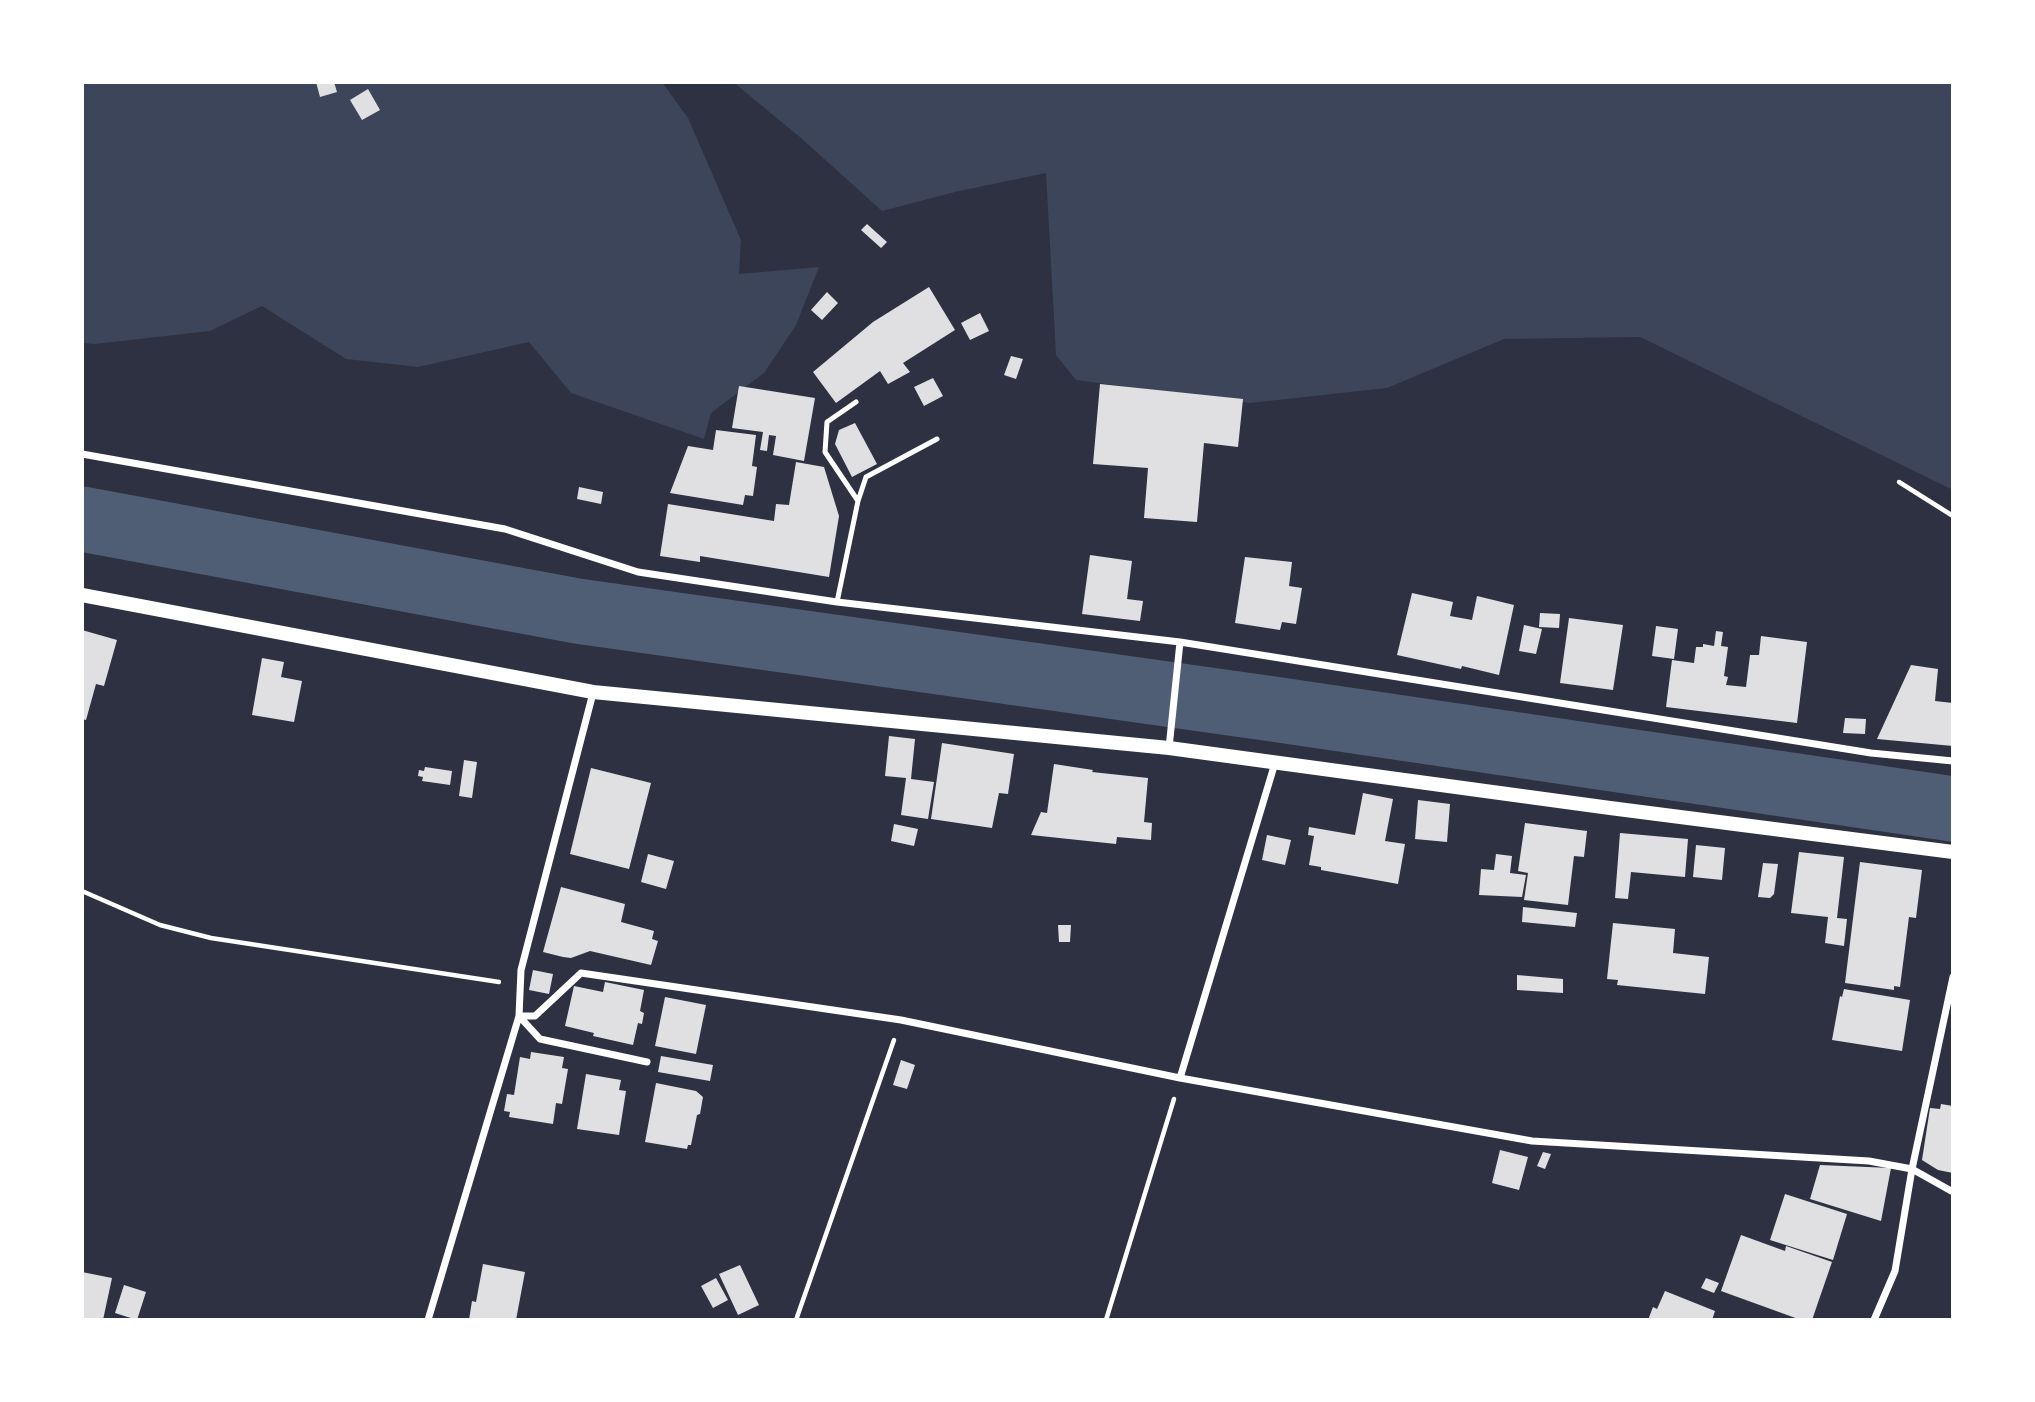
<!DOCTYPE html>
<style>
body{margin:0}
#map{position:relative;width:2035px;height:1402px;overflow:hidden;background:#2d3142;font-family:Cabin,sans-serif}
canvas{display:block}
.frame{position:absolute;inset:0;border:84px solid #fff;pointer-events:none}
</style>
<div id="map">
<canvas width="2035" height="1402"></canvas>
<div class="frame"></div>
</div>
<script>
const context = document.querySelector('canvas').getContext('2d');
context.lineJoin = 'round';
function paint(path, color) { context.fillStyle = color; context.fill(path, 'evenodd'); }
const poly = rows => new Path2D(rows.map(r => 'M' + r).join(''));
function trace(path, color, width, dash) { context.strokeStyle = color; context.lineWidth = width; context.lineCap = dash ? 'butt' : 'round'; context.setLineDash(dash || []); context.stroke(path); }
paint(poly([
 [82,82,662,82,688,118,741,240,739,274,819,267,796,325,764,373,711,413,704,439,571,393,529,342,418,367,346,359,262,306,210,331,95,344,82,343],
 [733,82,1953,82,1953,490,1640,337,1504,339,1387,388,1250,403,1076,380,1056,355,1046,173,955,192,882,211,801,138]
]), '#3c4559');
trace(poly([
 [82,519,577,611,1273,709,1953,809]
]), '#4f5d75', 65);
paint(poly([
 [316,82,334,82,337,92,320,97],
 [368,89,380,110,362,120,350,100],
 [867,224,887,242,881,248,861,230],
 [929,287,955,330,903,363,910,372,888,384,880,371,836,403,813,372,873,322],
 [827,292,838,303,822,320,811,310],
 [980,313,989,331,970,340,961,323],
 [1011,356,1023,359,1016,379,1004,375],
 [933,378,943,396,924,406,914,387],
 [1100,384,1243,399,1238,447,1204,443,1197,522,1144,518,1148,468,1093,464],
 [739,386,815,398,804,461,773,455,776,436,769,435,767,451,760,450,763,432,732,428],
 [855,423,877,464,852,477,835,444,839,430],
 [716,430,756,435,752,466,757,467,753,496,745,495,743,505,670,493,688,446,713,450],
 [796,462,824,467,839,516,829,577,700,556,700,562,660,556,668,504,774,521,776,504,789,505],
 [579,487,603,492,601,504,577,499],
 [1090,555,1132,561,1127,599,1143,601,1140,621,1082,614],
 [1245,557,1292,562,1289,586,1302,588,1296,624,1282,622,1280,630,1235,623],
 [1412,593,1453,602,1450,616,1472,620,1477,596,1514,605,1499,675,1462,666,1461,669,1397,655],
 [1540,613,1560,614,1559,628,1539,627],
 [1569,618,1623,625,1613,690,1560,683],
 [1524,625,1542,629,1536,654,1519,651],
 [1656,626,1678,629,1674,659,1652,656],
 [82,630,117,640,104,686,96,684,86,720,82,719],
 [1716,631,1723,632,1721,646,1728,647,1724,676,1728,677,1726,685,1746,687,1750,655,1759,655,1761,636,1807,642,1797,723,1666,707,1672,660,1694,663,1696,647,1703,647,1703,644,1714,646],
 [262,658,284,662,281,677,302,681,294,722,252,715],
 [1911,665,1938,669,1935,701,1953,703,1953,746,1877,739],
 [1845,718,1866,719,1865,734,1843,733],
 [889,736,915,739,911,779,934,782,928,819,901,815,906,778,885,776],
 [942,743,1014,754,1008,794,999,793,992,828,931,819],
 [464,760,477,762,472,798,459,796],
 [1054,764,1093,770,1092,772,1148,778,1144,822,1152,823,1151,840,1117,837,1116,844,1031,835,1041,812,1047,813],
 [425,767,452,771,450,785,422,781,423,777,418,776,419,770,424,771],
 [591,768,651,783,629,869,570,854],
 [1363,793,1393,799,1385,841,1405,844,1398,884,1321,870,1321,867,1309,865,1314,836,1308,835,1309,827,1355,835],
 [1418,800,1450,804,1447,842,1415,839],
 [1525,823,1587,831,1584,857,1574,856,1568,905,1524,900,1528,873,1518,871],
 [894,824,918,829,914,846,891,841],
 [1620,833,1688,839,1685,877,1631,872,1628,899,1615,898],
 [1267,835,1291,840,1285,865,1262,860],
 [1696,845,1725,848,1722,880,1693,877],
 [1799,852,1844,857,1837,918,1847,919,1844,946,1825,943,1828,917,1791,913],
 [648,854,674,861,666,889,641,882],
 [1496,854,1512,856,1510,873,1526,875,1522,897,1479,895,1481,869,1494,870],
 [1860,862,1922,870,1916,918,1909,917,1900,987,1894,986,1894,990,1845,983],
 [1763,863,1778,864,1774,894,1770,898,1758,897],
 [561,887,625,904,621,922,654,931,652,939,658,941,651,965,590,951,571,958,563,957,543,952],
 [1523,907,1577,913,1575,927,1522,922],
 [1613,923,1675,929,1673,953,1709,957,1705,994,1617,985,1618,980,1607,979],
 [1058,925,1071,925,1070,942,1059,942],
 [533,970,553,974,549,994,529,990],
 [1517,975,1563,979,1563,993,1517,990],
 [605,982,644,990,640,1011,644,1013,642,1024,638,1023,633,1045,593,1036,594,1033,565,1026,574,986,603,992],
 [1844,989,1910,1000,1902,1051,1832,1040,1840,996,1842,997],
 [665,997,706,1005,696,1054,655,1046],
 [531,1052,564,1057,562,1068,568,1069,562,1104,556,1103,553,1124,509,1117,510,1112,504,1111,507,1094,514,1095,520,1057,530,1059],
 [661,1056,713,1065,710,1081,658,1072],
 [901,1060,915,1065,907,1089,893,1085],
 [586,1074,621,1080,619,1090,626,1091,619,1135,577,1129],
 [656,1083,696,1091,703,1097,700,1114,697,1115,691,1145,688,1145,687,1149,645,1142],
 [1941,1104,1953,1106,1953,1173,1938,1170,1922,1160,1930,1108,1940,1109],
 [1500,1150,1528,1157,1519,1190,1492,1183],
 [1543,1152,1551,1154,1545,1169,1537,1166],
 [1820,1165,1891,1168,1881,1221,1810,1199],
 [1785,1194,1847,1214,1833,1260,1770,1240],
 [1741,1235,1785,1251,1786,1246,1832,1262,1812,1320,1801,1320,1721,1291],
 [483,1264,525,1272,516,1320,469,1320,472,1301,476,1302],
 [740,1265,759,1305,738,1315,719,1274],
 [82,1272,112,1278,103,1320,82,1320],
 [716,1278,728,1300,713,1308,701,1286],
 [1706,1278,1719,1283,1714,1293,1701,1288],
 [124,1285,146,1292,137,1320,115,1313],
 [1665,1291,1715,1311,1712,1320,1648,1320,1653,1307,1657,1309]
]), '#e0e0e3');
trace(poly([
 [1899,482,1953,516],
 [82,891,160,925,211,938,499,982],
 [796,1320,894,1040],
 [1106,1320,1174,1099]
]), '#fff', 4.5);
trace(poly([
 [856,402,827,422,825,452,858,501],
 [837,602,858,501,866,477,937,439]
]), '#fff', 5);
trace(poly([
 [82,454,505,529,638,572,837,602,1180,642,1871,753,1953,761],
 [1169,748,1180,642],
 [519,1016,535,1016,581,973,901,1020,1180,1078,1532,1141,1869,1161,1912,1169,1953,1192],
 [519,1016,540,1039,647,1062],
 [1180,1078,1275,763],
 [428,1320,519,1016,521,970,593,693],
 [1874,1320,1895,1271,1912,1169,1953,977]
]), '#fff', 7);
trace(poly([
 [82,595,593,692,1169,748,1610,808,1953,852]
]), '#fff', 14);
</script>
